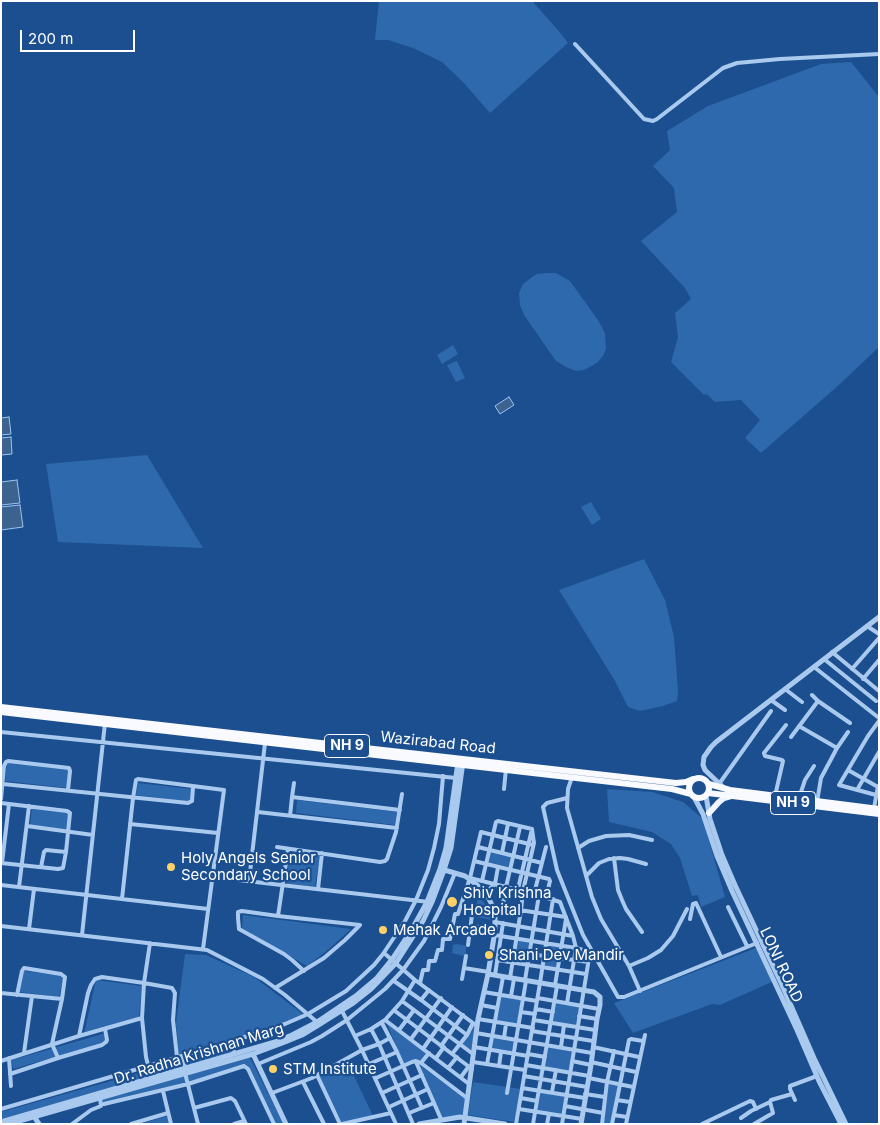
<!DOCTYPE html>
<style>
body{margin:0}
#map{position:relative;width:880px;height:1125px;overflow:hidden;background:#1b4f8f;font-family:Inter,sans-serif}
canvas{display:block}
.frame{position:absolute;inset:0;border:2px solid #fff;pointer-events:none}
.scale{position:absolute;left:20px;top:30px;width:115px;height:22px;box-sizing:border-box;border:2px solid #fff;border-top:0;padding-left:6px;font-size:15px;line-height:18px;white-space:nowrap;color:#fff;-webkit-text-stroke:4px #1b4f8f;paint-order:stroke}
</style>
<div id="map">
<canvas width="880" height="1125"></canvas>
<div class="frame"></div>
<div class="scale">200 m</div>
</div>
<script>
const context = document.querySelector('canvas').getContext('2d');
context.lineJoin = 'round';
function paint(path, color) { context.fillStyle = color; context.fill(path, 'evenodd'); }
const poly = rows => new Path2D(rows.map(r => 'M' + r).join(''));
function trace(path, color, width, dash) { context.strokeStyle = color; context.lineWidth = width; context.lineCap = dash ? 'butt' : 'round'; context.setLineDash(dash || []); context.stroke(path); }
function label(font, color, halo, rows, align = 'center') {
  context.font = font + ' Inter,sans-serif'; context.lineWidth = 4.5; context.setLineDash([]); context.textBaseline = 'middle'; context.strokeStyle = halo; context.fillStyle = color; for (const [text, x, y, turn = 0] of rows) {
    context.save(); context.translate(x, y); context.rotate((+turn || 0) * Math.PI / 180); context.textAlign = isNaN(turn) ? turn : align; if (halo) context.strokeText(text, 0, 0); context.fillText(text, 0, 0); context.restore();
  }
}
paint(poly([
 [379,1,532,1,558,30,568,43,490,113,463,82,442,62,413,48,388,40,375,40],
 [851,62,879,97,879,347,840,384,761,453,745,438,760,420,741,400,715,402,708,395,703,394,671,362,678,337,675,313,691,299,685,288,641,241,677,212,674,188,653,166,670,150,667,131,708,106,821,64],
 [547,273,556,273,570,281,598,320,605,333,606,349,603,356,597,363,584,370,576,371,568,368,556,361,524,315,520,305,519,293,523,284,532,277,537,274],
 [453,345,458,354,442,364,437,355],
 [457,361,465,378,456,382,447,365],
 [147,455,203,548,58,542,46,464],
 [591,502,601,519,592,525,581,507],
 [644,559,665,600,674,637,678,691,677,701,663,706,640,711,628,707,615,681,559,590],
 [7,763,69,770,67,788,5,781],
 [138,783,192,789,191,802,136,795],
 [607,789,652,792,683,802,703,819,725,897,701,907,698,895,692,896,680,858,671,844,652,832,609,822],
 [297,800,397,812,395,825,296,813],
 [32,808,70,813,68,830,30,825],
 [490,851,512,856,509,867,488,862],
 [290,852,320,855,315,887,286,883],
 [478,895,488,908,491,920,475,917],
 [243,915,351,929,329,949,307,966,242,928],
 [517,940,529,942,526,964,514,962],
 [457,944,466,946,466,954,464,956,452,953,453,945],
 [547,945,559,947,556,969,544,967],
 [756,948,774,981,720,1005,712,1004,633,1033,614,1003],
 [185,954,206,955,254,977,304,1015,285,1025,179,1057,176,1023],
 [24,971,64,976,59,997,19,992],
 [96,980,142,986,139,1017,84,1034],
 [501,996,522,999,517,1024,496,1021],
 [555,1002,581,1006,577,1026,552,1021],
 [386,1022,427,1053,421,1062,404,1064],
 [473,1025,476,1027,471,1050,461,1044],
 [106,1033,108,1042,13,1069,12,1060],
 [493,1037,514,1040,512,1053,491,1049],
 [231,1047,234,1055,1,1124,1,1112],
 [548,1047,573,1052,570,1071,544,1067],
 [249,1056,284,1124,274,1124,247,1067,103,1106,101,1098],
 [347,1061,373,1116,341,1123,319,1076],
 [418,1064,466,1099,463,1114,441,1119],
 [473,1082,521,1089,514,1122,468,1115],
 [609,1084,619,1086,611,1124,603,1124],
 [541,1092,566,1096,562,1115,537,1111],
 [171,1115,173,1124,140,1124]
]), '#2e69ad');
const water = poly([
 [509,397,514,405,500,414,495,406,509,397],
 [9,417,11,434,1,435,1,418,9,417],
 [11,437,12,454,1,455,1,438,11,437],
 [17,480,20,503,1,505,1,482,17,480],
 [20,505,23,527,1,530,1,507,20,505]
]);
paint(water, '#3c6290');
trace(water, '#9cc4f0', 1);
trace(poly([
 [575,44,644,119,653,121,657,119,723,68,737,63,780,59,879,54],
 [867,626,879,634],
 [832,652,879,691],
 [824,659,876,701],
 [814,667,879,718],
 [852,669,879,638],
 [863,679,879,660],
 [785,689,802,702],
 [812,695,818,701,850,723],
 [771,700,785,710],
 [799,726,837,748],
 [1,732,456,778],
 [791,737,818,701],
 [848,770,878,787],
 [572,777,568,789,567,808,592,897,601,919,629,966,640,991],
 [3,784,188,803,192,801,193,787],
 [719,784,771,711],
 [504,789,506,769],
 [857,790,879,752],
 [876,795,839,785,868,736,879,721],
 [775,796,783,761,782,760,765,756,764,753,786,725],
 [292,797,294,783],
 [567,798,547,803,543,807,557,870,583,935,618,997,624,997,757,943],
 [799,798,805,780,814,766],
 [1,799,4,766,6,762,8,761,69,768,70,771,68,790],
 [817,802,821,778,837,748,848,732],
 [1,803,67,811,70,813,66,852,63,868,58,869,1,863],
 [874,808,878,786],
 [258,812,397,828],
 [290,816,292,797,400,810],
 [130,824,218,833],
 [27,826,93,835],
 [277,847,380,862,385,861,387,859,396,832,402,794],
 [478,847,542,863],
 [578,848,589,841,606,836,629,835,652,840],
 [502,853,508,824],
 [614,858,618,890,622,900,626,909,642,932],
 [474,861,549,879,550,881,546,897],
 [2,863,9,804],
 [41,867,44,852,46,850,66,852],
 [586,876,599,863,609,859,620,858,628,859,646,864],
 [212,877,429,902],
 [470,878,534,894,560,902,573,936],
 [249,881,265,743],
 [482,881,496,822,498,821,532,829,534,843,523,891,521,910,510,978],
 [1,885,208,909],
 [498,885,506,908,566,917],
 [19,887,29,806],
 [506,887,520,827],
 [318,889,322,853],
 [518,889,532,829],
 [485,893,495,884,498,867],
 [534,894,546,847],
 [122,899,133,798,136,780,138,779,224,790,203,949],
 [728,907,747,946],
 [278,916,288,849],
 [690,919,693,904,696,903,721,957],
 [495,922,573,936,576,948,567,1003],
 [1,926,207,950,263,979,285,995,317,1022],
 [471,926,495,929],
 [29,929,34,889],
 [82,935,105,723],
 [494,935,576,948,590,952,562,1124],
 [150,943,144,983,142,1018,146,1057,151,1077],
 [468,945,472,915],
 [499,949,514,951],
 [384,953,415,980,477,1026],
 [529,954,545,956],
 [559,958,588,962],
 [497,960,586,974],
 [629,966,648,958,661,950,673,936,687,909],
 [464,968,489,972],
 [304,971,292,960,284,954,239,929,238,918,238,912,242,911,278,916,360,925],
 [495,975,503,923],
 [462,979,466,956],
 [525,980,539,895],
 [394,981,421,1000,467,1035],
 [420,983,423,970,428,970,429,961,435,961,438,950,442,950,443,939,450,939,455,914,458,914,470,878,481,832,533,845],
 [555,985,566,919],
 [275,988,324,958,345,940,360,925],
 [484,992,537,1001],
 [1,993,62,999],
 [17,995,22,971,24,968,61,974,65,977,62,999,52,1044,58,1058],
 [511,996,514,979],
 [538,998,599,1009],
 [421,1000,429,990],
 [402,1001,473,1054],
 [481,1005,497,1008],
 [341,1009,362,1050,396,1124],
 [536,1009,553,1012],
 [395,1011,472,1069],
 [521,1012,535,1014],
 [579,1016,597,1019],
 [478,1019,533,1028],
 [385,1020,469,1084],
 [534,1020,595,1030],
 [382,1023,397,1052,422,1108],
 [371,1029,379,1044,413,1124],
 [399,1030,414,1010],
 [532,1031,593,1041],
 [476,1033,592,1053],
 [79,1036,88,993,91,985,95,979,102,977,144,983,172,988,175,993,173,1020,177,1057],
 [355,1036,371,1029,385,1020,402,1001,415,980],
 [504,1038,506,1024],
 [411,1039,441,998],
 [230,1042,235,1054],
 [441,1046,463,1015],
 [474,1047,528,1056],
 [561,1047,564,1025],
 [593,1047,639,1057],
 [423,1049,452,1007],
 [24,1053,32,996],
 [452,1054,467,1035,473,1023],
 [528,1054,545,1057],
 [182,1056,186,1068],
 [9,1058,11,1086],
 [436,1058,444,1047],
 [1,1061,79,1036,142,1018],
 [572,1061,591,1065],
 [416,1062,441,1119],
 [473,1062,525,1070],
 [591,1062,636,1072],
 [421,1063,429,1053],
 [258,1064,311,1042,322,1036,347,1020,385,989,403,970,424,941,441,907,455,873],
 [369,1064,397,1052],
 [487,1064,503,977],
 [526,1065,589,1076],
 [499,1066,501,1052],
 [448,1068,457,1057],
 [185,1073,198,1124],
 [10,1074,58,1058,102,1045,106,1042,107,1040,105,1029],
 [317,1075,340,1124],
 [524,1076,587,1087],
 [461,1077,469,1066],
 [376,1078,412,1062,416,1061,421,1063,467,1098],
 [589,1078,633,1087],
 [303,1082,324,1124],
 [522,1088,585,1098],
 [163,1091,171,1124],
 [552,1092,556,1070],
 [272,1093,312,1078,362,1050,379,1044,390,1038],
 [382,1093,422,1075],
 [507,1093,526,981],
 [585,1094,605,1097],
 [521,1098,537,1101],
 [617,1100,630,1102],
 [795,1100,790,1089,790,1086,817,1076],
 [104,1104,188,1084,244,1066,248,1069,274,1124],
 [565,1106,603,1113],
 [389,1107,428,1089],
 [194,1108,231,1098,235,1101,246,1124],
 [1,1109,230,1042,285,1024,308,1014,346,991,374,965,383,954,405,921,416,900,428,870,434,848,439,824,443,776],
 [519,1109,582,1119],
 [409,1113,434,1103],
 [614,1115,627,1117],
 [741,1118,751,1111,770,1102],
 [72,1124,91,1110,101,1106,100,1098],
 [131,1124,168,1113],
 [234,1124,244,1121],
 [342,1124,391,1113],
 [516,1124,540,983,553,899],
 [533,1124,557,986],
 [547,1124,549,1114],
 [602,1124,607,1082,614,1051],
 [612,1124,629,1040,631,1039,643,1041],
 [626,1124,645,1035],
 [702,1124,750,1101,753,1102,756,1109],
 [754,1124,773,1113,770,1102,771,1100,792,1094]
]), '#a9c9ee', 4);
trace(poly([
 [724,788,705,770,703,765,704,757,711,747,716,742,879,617],
 [706,796,710,819,722,855,735,885,782,985,814,1058,846,1124],
 [694,797,703,814,717,856,732,891,797,1030,819,1081,841,1124],
 [441,869,465,876,477,885,488,897,492,905,495,916,495,926,494,937,488,974,478,1019,464,1124],
 [488,974,594,992,600,997,600,1005,597,1019,591,1065,581,1124],
 [253,1054,286,1124],
 [33,1115,39,1124],
 [1,1122,275,1042,292,1035,317,1022,357,995,376,979,393,958,411,931,427,902,440,869,446,848,458,762],
 [9,1124,253,1054,285,1042,302,1035,320,1024,352,1004,371,989,396,963,423,921,432,902,444,870,451,848,463,762],
 [419,1124,460,1117,505,1124]
]), '#a9c9ee', 5);
trace(poly([
 [709,813,719,802,724,798,731,796]
]), '#f0f6ff', 6);
trace(poly([
 [1,707,676,783,686,782,693,779],
 [1,712,672,789,691,794],
 '689 788a10 10 0 1 1 20 0a10 10 0 1 1-20 0Z',
 [709,784,730,790,879,809],
 [708,793,879,814]
]), '#f8faff', 6);
for (const [x, y, r, color] of [
 [171,867,5,"#ffd166"],
 [452,902,6,"#ffd166"],
 [383,930,5,"#ffd166"],
 [489,955,5,"#ffd166"],
 [273,1069,5,"#ffd166"]
]) { const dot = new Path2D(); dot.arc(x, y, r, 0, 2 * Math.PI); context.fillStyle = color; context.fill(dot); trace(dot, '#1b4f8f', 2); }
for (const [x, y, w] of [
 [347,746,45],
 [793,803,45]
]) { const box = new Path2D(); box.roundRect(x - w / 2, y - 11.5, w, 23, 4); context.fillStyle = '#1b4f8f'; context.fill(box); trace(box, '#fff', 1); }
label('bold 14px', '#fff', null, [
 ["NH 9",347,746],
 ["NH 9",793,803]
]);
label('15px', '#fff', '#1b4f8f', [
 ["Wazirabad Road",438,743,6],
 ["LONI ROAD",781,965,65],
 ["Dr. Radha Krishnan Marg",199,1054,-17]
]);
label('15px', '#fff', '#1b4f8f', [
 ["Holy Angels Senior",181,858],
 ["Secondary School",181,875],
 ["Shiv Krishna",463,893],
 ["Hospital",463,910],
 ["Mehak Arcade",393,930],
 ["Shani Dev Mandir",499,955],
 ["STM Institute",283,1069]
], 'left');
</script>
